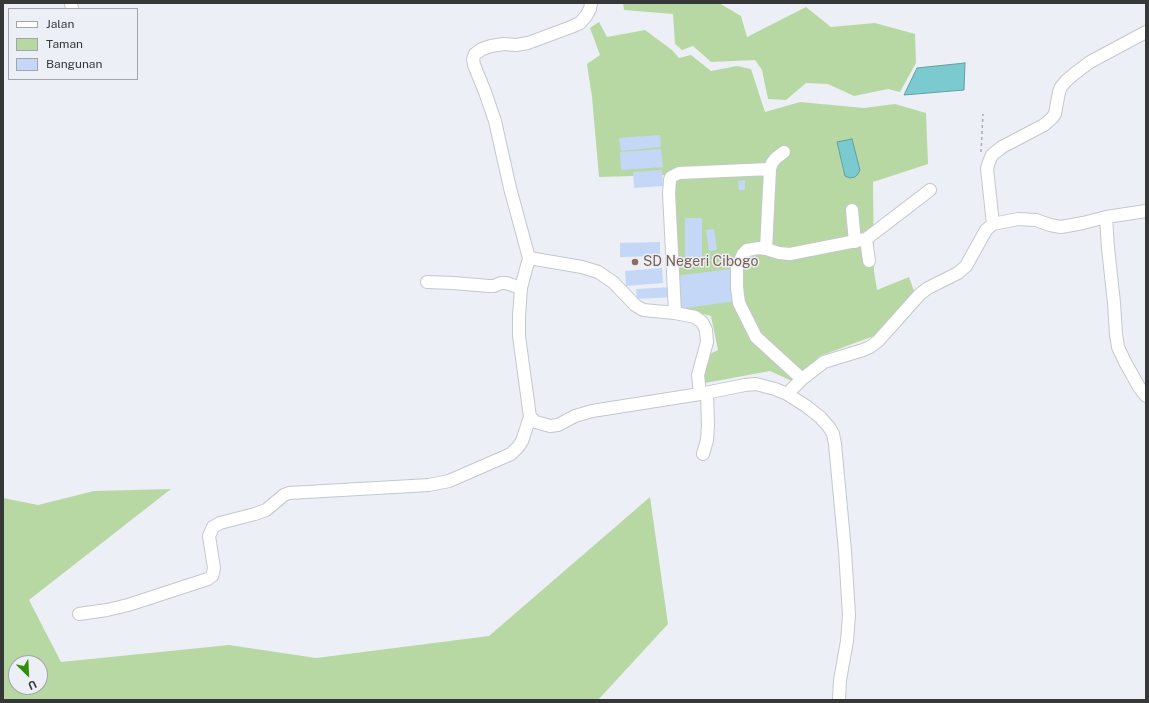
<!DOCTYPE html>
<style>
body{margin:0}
#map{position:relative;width:1149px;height:703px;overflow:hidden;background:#eceff5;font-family:"Public Sans",sans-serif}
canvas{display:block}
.frame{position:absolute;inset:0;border:4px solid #353739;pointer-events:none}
.legend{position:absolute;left:8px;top:8px;width:130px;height:72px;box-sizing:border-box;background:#eceff5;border:1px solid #a3a5aa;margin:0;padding:5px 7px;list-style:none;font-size:12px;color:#353739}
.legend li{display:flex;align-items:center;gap:8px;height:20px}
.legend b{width:20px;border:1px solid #a3a5aa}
.north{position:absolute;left:8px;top:655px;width:40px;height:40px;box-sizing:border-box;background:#eceff5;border:1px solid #a3a5aa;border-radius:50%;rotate:156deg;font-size:11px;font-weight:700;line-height:16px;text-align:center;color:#353739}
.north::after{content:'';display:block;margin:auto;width:14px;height:18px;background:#2f8f06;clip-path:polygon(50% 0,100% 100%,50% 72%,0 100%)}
</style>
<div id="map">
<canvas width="1149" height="703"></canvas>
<div class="frame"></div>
<ul class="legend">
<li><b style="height:5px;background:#fff"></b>Jalan</li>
<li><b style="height:11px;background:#b8d8a3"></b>Taman</li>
<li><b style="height:11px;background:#c5d7f6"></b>Bangunan</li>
</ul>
<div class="north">U</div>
</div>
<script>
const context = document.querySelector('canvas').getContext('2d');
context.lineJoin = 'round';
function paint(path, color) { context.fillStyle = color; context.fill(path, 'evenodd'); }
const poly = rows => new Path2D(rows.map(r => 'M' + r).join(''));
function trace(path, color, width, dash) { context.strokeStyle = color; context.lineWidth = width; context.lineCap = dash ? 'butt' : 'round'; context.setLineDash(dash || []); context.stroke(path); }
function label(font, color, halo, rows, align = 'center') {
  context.font = font + ' "Public Sans",sans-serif'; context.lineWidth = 3; context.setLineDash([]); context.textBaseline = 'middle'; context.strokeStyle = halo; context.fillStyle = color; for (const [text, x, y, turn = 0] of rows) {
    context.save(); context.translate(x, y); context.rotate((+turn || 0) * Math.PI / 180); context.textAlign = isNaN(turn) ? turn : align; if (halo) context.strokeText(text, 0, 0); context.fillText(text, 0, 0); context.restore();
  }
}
paint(poly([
 [623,3,719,3,741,16,747,37,806,7,831,27,875,23,915,34,916,63,900,92,888,89,854,96,828,84,806,83,786,100,768,99,762,70,755,60,711,62,693,46,682,50,675,44,673,14,624,10],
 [599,22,607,37,645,30,672,50,679,58,691,55,711,71,737,66,751,69,765,112,800,102,864,108,895,104,926,113,928,164,873,182,874,271,877,290,909,277,914,291,879,334,820,356,792,381,770,371,705,383,702,358,718,350,711,316,676,307,672,175,599,177,592,97,587,64,600,55,590,28],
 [171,489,29,600,61,662,229,645,316,658,489,636,650,497,668,624,598,700,3,700,3,498,38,505,94,491],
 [16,663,40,663,40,687,16,687]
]), '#b8d8a3');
const water = poly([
 [965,63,964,90,904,95,917,68,965,63],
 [852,139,860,170,858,174,855,177,850,178,845,176,837,142,852,139]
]);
paint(water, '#7acacf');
trace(water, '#659ea2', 1);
paint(poly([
 [660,135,661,147,621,151,619,138],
 [661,149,663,167,621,170,620,152],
 [662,170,663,186,634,188,633,172],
 [745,180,745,190,739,190,738,181],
 [685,218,702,218,702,258,685,258],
 [714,229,717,250,709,251,706,230],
 [660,242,660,256,620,257,620,243],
 [662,268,663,283,626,286,625,271],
 [732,269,736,301,678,309,674,276],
 [673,287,674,297,637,299,636,289]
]), '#c5d7f6');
const minor = poly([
 [71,3,72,9],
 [591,3,590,9,586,16,580,23,571,27,528,43,516,45,504,44,491,46,482,49,475,54,473,59,474,65,485,92,495,121,510,188,529,258,521,288,519,316,519,336,530,417,536,422,550,426,558,425,575,416,592,411,700,394,745,385,756,384,775,389,787,394,806,406,820,417,829,427,833,434,835,444,845,551,849,615,847,641,840,680,839,700],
 [852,210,855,242],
 [1106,217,1108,248,1114,303,1116,334,1118,347,1125,362,1139,387,1146,396],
 [993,224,987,169,989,162,992,155,1002,147,1044,125,1052,118,1055,114,1059,92,1061,87,1066,81,1074,74,1090,62,1146,32],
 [766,249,770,169,772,163,776,158,784,152],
 [529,258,582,267,598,272,613,282,635,305,643,310,675,313,695,317,702,322,706,330,707,342,698,375,700,394],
 [869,261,866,239,930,190],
 [427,282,453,283,489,286,494,286,501,283,506,283,521,288],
 [675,313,669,193,670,180,671,177,679,173,770,169],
 [802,379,756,337,739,303,737,287,737,267,743,254,747,250,759,248,766,249,779,253,790,254,866,239],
 [787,394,802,379,824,362,863,350,870,347,878,341,920,294,928,288,958,273,966,266,986,230,993,224,1018,219,1036,220,1050,225,1061,227,1083,223,1106,217,1146,211],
 [703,454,707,440,708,425,707,393],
 [79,614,107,610,128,605,208,579,212,576,213,573,214,568,209,536,213,527,220,523,255,514,266,510,284,495,289,493,429,485,449,481,511,454,518,447,522,441,530,417]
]);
trace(minor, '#c4c7cc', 14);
trace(poly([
 [981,152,983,114]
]), '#aaadb1', 1.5, [3, 3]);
trace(minor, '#fff', 12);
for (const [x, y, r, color] of [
 [635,262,4,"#8d6e63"]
]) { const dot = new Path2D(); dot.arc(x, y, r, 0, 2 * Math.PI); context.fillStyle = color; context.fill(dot); trace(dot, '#eceff5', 1.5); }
label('14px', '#785e54', '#eceff5', [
 ["SD Negeri Cibogo",643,262]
], 'left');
</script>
